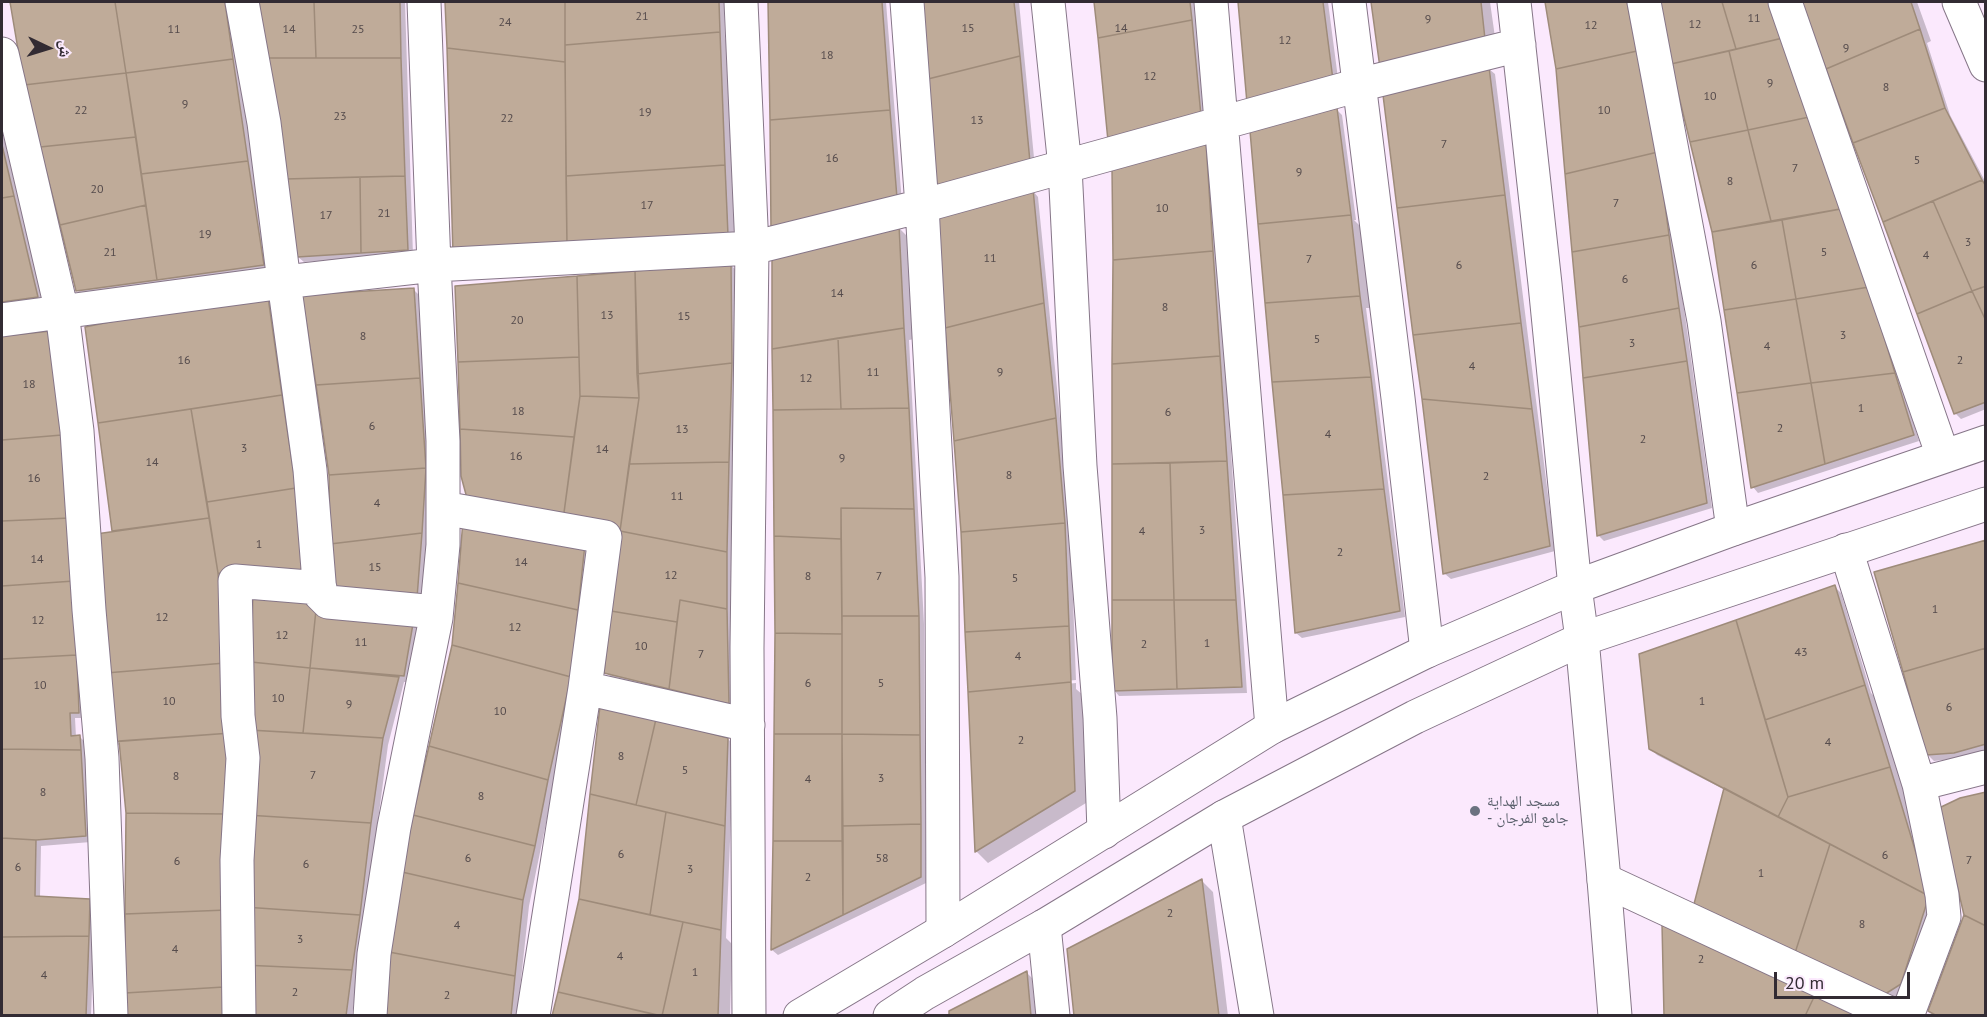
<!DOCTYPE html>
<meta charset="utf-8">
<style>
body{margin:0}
#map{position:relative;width:1987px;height:1017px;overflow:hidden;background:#fbe9fd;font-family:"PT Sans","Noto Naskh Arabic",sans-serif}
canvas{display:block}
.frame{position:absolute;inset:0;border:3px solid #322b33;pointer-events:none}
.north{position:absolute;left:18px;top:18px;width:60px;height:60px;-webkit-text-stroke:4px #fbe9fd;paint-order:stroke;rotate:94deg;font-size:16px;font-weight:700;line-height:24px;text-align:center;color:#322b33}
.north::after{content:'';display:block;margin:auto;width:21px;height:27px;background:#322b33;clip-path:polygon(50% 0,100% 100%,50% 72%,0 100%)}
.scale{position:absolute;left:1774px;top:972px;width:136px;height:27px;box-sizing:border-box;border:3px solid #322b33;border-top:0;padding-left:8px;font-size:18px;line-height:21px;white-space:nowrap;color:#322b33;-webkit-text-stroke:4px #fbe9fd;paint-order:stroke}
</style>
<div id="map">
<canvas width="1987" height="1017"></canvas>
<div class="frame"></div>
<div class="north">ش</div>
<div class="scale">20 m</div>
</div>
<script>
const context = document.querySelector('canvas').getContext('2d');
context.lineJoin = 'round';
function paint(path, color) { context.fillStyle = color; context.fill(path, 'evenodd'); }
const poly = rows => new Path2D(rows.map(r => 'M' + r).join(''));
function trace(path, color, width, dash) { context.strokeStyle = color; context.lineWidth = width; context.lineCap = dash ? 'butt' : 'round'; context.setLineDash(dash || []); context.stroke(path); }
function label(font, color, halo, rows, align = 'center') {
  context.font = font + ' "PT Sans","Noto Naskh Arabic",sans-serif'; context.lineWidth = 4.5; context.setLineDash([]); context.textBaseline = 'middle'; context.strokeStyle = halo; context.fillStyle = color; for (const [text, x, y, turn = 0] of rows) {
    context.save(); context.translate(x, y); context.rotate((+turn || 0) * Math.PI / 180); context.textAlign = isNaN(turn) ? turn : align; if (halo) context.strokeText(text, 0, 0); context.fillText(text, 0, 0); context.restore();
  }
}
paint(poly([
 [11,2,229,2,269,270,90,303,78,291,26,84],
 [260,2,405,2,413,256,304,262,298,257],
 [446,2,724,2,725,39,732,45,739,247,455,254],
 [770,2,886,2,902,203,773,231],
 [917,2,1019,2,1035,168],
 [1096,2,1195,2,1206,122,1110,140],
 [1239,2,1328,2,1339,86,1249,103],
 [1373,2,1490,2,1497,51,1381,68],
 [1547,2,1631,2,1663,159,1712,508,1604,541,1598,535,1557,69],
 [1658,2,1777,2,1851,215,1919,441,1758,493,1753,487,1713,232],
 [1803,2,1917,2,1931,41,1927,43,1950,115,1986,183,1986,409,1961,419,1955,413],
 [1489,69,1495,74,1555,551,1451,579,1445,574,1385,96],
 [1336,109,1342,115,1356,220,1354,220,1362,228,1371,308,1366,308,1405,617,1302,638,1296,633],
 [2,130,43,302,2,308],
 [1205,144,1211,150,1247,693,1119,696,1114,690,1114,169],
 [1033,191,1038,197,1070,519,1076,680,972,690,972,693,1076,683,1076,689,1083,695,1086,803,988,863,976,851,969,692],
 [898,227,910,239,915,339,909,340,924,624,926,883,778,955,772,950,777,633],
 [730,264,736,270,740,715,612,678,606,672,621,535,475,508,457,287],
 [413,289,419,295,431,475,423,603,338,596],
 [272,297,315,588,223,578,128,813,121,747,113,741,114,533,87,328],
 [50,332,85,718,75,718,76,737,80,737,85,742,91,842,41,846,40,897,89,900,95,906,91,1016,2,1016,2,337],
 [464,522,590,551,553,789,529,906,517,1016,379,1016,453,645],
 [1986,542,1986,751,1961,758,1934,761,1928,755],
 [1835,587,1841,593,1871,693,1877,699,1940,909,1894,1007,1725,790,1657,755,1651,749],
 [254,591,419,625,409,682,404,682,388,745,352,1016,243,1016],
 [728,739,734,745,726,938,732,944,730,1016,554,1016,580,899],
 [1202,881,1213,892,1228,1016,1075,1016],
 [1027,973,1032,978,1036,1016,951,1016]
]), '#0003');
const building = poly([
 [10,2,115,2,126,73,24,85,10,2],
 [115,2,225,2,233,59,126,73,115,2],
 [259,2,314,2,316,58,267,58,259,2],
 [314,2,400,2,401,58,316,58,314,2],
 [445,2,565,2,565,62,447,48,445,2],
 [565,2,719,2,720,32,565,45,565,2],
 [768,2,882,2,890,110,770,120,768,2],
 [916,2,1014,2,1020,56,924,80,916,2],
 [1094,2,1190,2,1192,20,1098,38,1094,2],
 [1238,2,1323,2,1333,80,1247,103,1238,2],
 [1371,2,1481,2,1485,39,1380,68,1371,2],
 [1545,2,1627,2,1637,51,1556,69,1545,2],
 [1656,2,1722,2,1736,49,1671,64,1656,2],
 [1722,2,1774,2,1787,37,1736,49,1722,2],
 [1801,2,1911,2,1920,29,1826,69,1801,2],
 [1192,20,1201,116,1108,141,1098,38,1192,20],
 [1920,29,1945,108,1853,143,1826,69,1920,29],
 [720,32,725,165,566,176,565,45,720,32],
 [1787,37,1814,116,1748,130,1729,51,1787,37],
 [447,48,565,62,567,246,453,254,447,48],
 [1637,51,1658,152,1565,174,1556,69,1637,51],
 [1729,51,1748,130,1690,142,1671,64,1729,51],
 [1020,56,1030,162,936,188,924,80,1020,56],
 [267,58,401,58,405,176,285,179,267,58],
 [233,59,248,161,141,174,126,73,233,59],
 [1489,67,1505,195,1397,208,1383,95,1489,67],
 [126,73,136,137,40,147,24,85,126,73],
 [1337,108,1351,215,1258,224,1250,131,1337,108],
 [1945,108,1982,180,1883,222,1853,143,1945,108],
 [890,110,897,198,771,231,770,120,890,110],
 [1814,116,1846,208,1771,221,1748,130,1814,116],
 [1748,130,1771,221,1712,232,1690,142,1748,130],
 [136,137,146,205,60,225,40,147,136,137],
 [1206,142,1213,251,1113,260,1112,168,1206,142],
 [2,145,14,196,2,198,2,145],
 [1658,152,1669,235,1572,252,1565,174,1658,152],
 [248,161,264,265,157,280,141,174,248,161],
 [725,165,728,235,567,246,566,176,725,165],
 [405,176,408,250,361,253,360,177,405,176],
 [360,177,361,253,297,257,285,179,360,177],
 [1982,180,1986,186,1986,286,1972,291,1933,201,1982,180],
 [1033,189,1044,303,945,328,936,216,1033,189],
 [1505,195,1521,323,1413,335,1397,208,1505,195],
 [14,196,38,297,2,302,2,198,14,196],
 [1933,201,1972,291,1917,314,1883,222,1933,201],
 [146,205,157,280,76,291,60,225,146,205],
 [1846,208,1869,287,1796,299,1782,220,1846,208],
 [1351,215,1360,296,1265,303,1258,224,1351,215],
 [1782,220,1796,299,1724,310,1712,232,1782,220],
 [899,225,904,328,772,349,772,259,899,225],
 [1669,235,1679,308,1579,327,1572,252,1669,235],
 [1213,251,1220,356,1112,364,1113,260,1213,251],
 [731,262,732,363,637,374,635,271,731,262],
 [635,271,639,398,580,396,577,276,635,271],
 [577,276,579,357,458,362,455,286,577,276],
 [1986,286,1986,321,1972,291,1986,286],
 [1869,287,1895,373,1811,383,1796,299,1869,287],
 [414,288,420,378,316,385,302,295,414,288],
 [267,290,282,395,98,423,85,327,267,290],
 [1972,291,1986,321,1986,402,1954,414,1917,314,1972,291],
 [1360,296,1371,377,1272,382,1265,303,1360,296],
 [1796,299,1811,383,1737,393,1724,310,1796,299],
 [1044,303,1056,418,954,441,945,328,1044,303],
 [1679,308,1687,361,1583,378,1579,327,1679,308],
 [1521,323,1532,409,1422,399,1413,335,1521,323],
 [904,328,909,408,841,409,838,338,904,328],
 [51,331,62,435,2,440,2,336,51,331],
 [838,338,841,409,773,410,772,349,838,338],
 [1220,356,1227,461,1112,464,1112,364,1220,356],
 [579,357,580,396,574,437,460,429,458,362,579,357],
 [1687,361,1707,503,1597,536,1583,378,1687,361],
 [732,363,729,462,629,464,639,398,637,374,732,363],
 [1895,373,1914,435,1825,464,1811,383,1895,373],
 [1371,377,1384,489,1283,495,1272,382,1371,377],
 [420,378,426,468,329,475,316,385,420,378],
 [1811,383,1825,464,1751,488,1737,393,1811,383],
 [282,395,296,488,207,502,191,409,282,395],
 [580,396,639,398,620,531,563,520,580,396],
 [1422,399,1532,409,1550,546,1443,574,1422,399],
 [909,408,914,509,841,508,841,539,774,536,773,410,909,408],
 [191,409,209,518,112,531,98,423,191,409],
 [1056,418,1065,523,961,532,954,441,1056,418],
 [460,429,574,437,563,520,468,502,461,476,460,429],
 [62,435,70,518,2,521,2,440,62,435],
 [1227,461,1236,600,1174,600,1170,463,1227,461],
 [729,462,727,552,620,531,629,464,729,462],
 [1170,463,1174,600,1112,600,1112,464,1170,463],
 [426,468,422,533,330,544,329,475,426,468],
 [296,488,310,583,218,573,207,502,296,488],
 [1384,489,1400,611,1295,633,1283,495,1384,489],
 [841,508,914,509,919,616,842,616,841,508],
 [70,518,74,581,2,586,2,521,70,518],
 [209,518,218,573,225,663,106,673,96,534,209,518],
 [463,520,585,544,578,610,458,583,463,520],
 [1065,523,1069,626,965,632,961,532,1065,523],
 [620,531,727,552,727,609,680,600,677,622,611,611,620,531],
 [422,533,417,598,331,591,330,544,422,533],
 [774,536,841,539,842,634,775,633,774,536],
 [1986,540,1986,648,1903,672,1874,572,1986,540],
 [74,581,77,655,2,659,2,586,74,581],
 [458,583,578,610,571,677,452,645,458,583],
 [1835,585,1865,685,1765,720,1736,620,1835,585],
 [253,590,312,596,316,610,310,668,251,662,253,590],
 [680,600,727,609,729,704,669,689,680,600],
 [1112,600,1174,600,1177,689,1112,691,1112,600],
 [1174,600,1236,600,1242,687,1177,689,1174,600],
 [316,610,414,618,404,676,310,668,316,610],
 [611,611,677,622,669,689,604,673,611,611],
 [842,616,919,616,920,735,842,734,842,616],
 [1736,620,1788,797,1778,817,1649,749,1639,654,1736,620],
 [1069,626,1071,682,968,692,965,632,1069,626],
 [775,633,842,634,842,734,774,734,775,633],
 [452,645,571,677,548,780,429,746,452,645],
 [1986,648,1986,744,1954,753,1926,755,1903,672,1986,648],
 [77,655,79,713,70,713,71,736,80,735,81,750,2,749,2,659,77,655],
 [251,662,310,668,303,733,249,730,251,662],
 [225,663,231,733,111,742,106,673,225,663],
 [310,668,399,677,383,738,303,733,310,668],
 [1071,682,1075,791,975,852,968,692,1071,682],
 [1865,685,1890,767,1788,797,1765,720,1865,685],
 [600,706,656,719,636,805,590,794,600,706],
 [656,719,728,738,725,826,636,805,656,719],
 [249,730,383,738,371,823,247,815,249,730],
 [231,733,229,814,126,813,119,741,231,733],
 [774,734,842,734,843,841,773,841,774,734],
 [842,734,920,735,921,824,842,826,842,734],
 [429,746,548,780,535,846,413,815,429,746],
 [2,749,81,750,86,836,36,840,2,838,2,749],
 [1890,767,1929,896,1778,817,1788,797,1890,767],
 [1724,788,1830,844,1795,953,1694,904,1724,788],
 [1986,792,1986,926,1964,915,1939,808,1960,798,1986,792],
 [590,794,666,812,650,915,579,899,590,794],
 [666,812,725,826,721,930,650,915,666,812],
 [126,813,229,814,227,910,125,914,126,813],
 [247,815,371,823,360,915,244,907,247,815],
 [413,815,535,846,523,900,402,872,413,815],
 [921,824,921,877,843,915,842,826,921,824],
 [2,838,36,840,35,896,90,899,89,936,2,937,2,838],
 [773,841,843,841,843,915,771,950,773,841],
 [1830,844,1929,896,1901,984,1882,996,1795,953,1830,844],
 [402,872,523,900,515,976,389,952,402,872],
 [1202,879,1219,1016,1074,1016,1067,949,1202,879],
 [579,899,683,922,662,1016,558,992,579,899],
 [244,907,360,915,352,970,243,965,244,907],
 [227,910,224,987,125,993,125,914,227,910],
 [1964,915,1986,926,1986,1016,1937,1016,1928,1011,1964,915],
 [683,922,721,930,718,1016,662,1016,683,922],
 [1662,924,1815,995,1805,1016,1664,1016,1662,924],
 [89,936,86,1016,2,1016,2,937,89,936],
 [389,952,515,976,511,1016,378,1016,389,952],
 [243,965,352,970,346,1016,241,1016,243,965],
 [1027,971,1031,1016,949,1016,949,1011,1027,971],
 [224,987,224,1016,125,1016,125,993,224,987],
 [558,992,661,1016,552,1016,558,992],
 [1815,995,1858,1016,1805,1016,1815,995]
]);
paint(building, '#bfab99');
trace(building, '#9e8b7a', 1.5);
const minor = poly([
 [242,2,264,123,284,282,310,470,320,594,328,602,436,612],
 [741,2,752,248,747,648,749,1016],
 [907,2,922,206,942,577,943,931],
 [1048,2,1065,167,1080,466,1100,718,1104,832],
 [1211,2,1272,727],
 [1349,2,1398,398,1427,651],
 [1514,2,1545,284,1575,587],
 [1644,2,1704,321,1733,529],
 [1785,2,1943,456],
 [1959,2,1986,65],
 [2,54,62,312,77,431,89,610,102,758,111,1016],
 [2,320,284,282,434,265,752,248,922,206,1359,85,1519,45],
 [443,508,605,537,585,688,533,1016],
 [1846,550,1919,784,1942,895,1944,917,1907,1016],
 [585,688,748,725],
 [1919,784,1986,767],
 [1224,817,1257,1016],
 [1604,880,1896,1016],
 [1044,926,1053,1016],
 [239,1016,237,860,243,758,238,716,235,581,320,588],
 [370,1016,374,954,394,827,436,618,443,545,443,441,434,265,424,2]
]);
const tertiary = poly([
 [1575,587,1582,639,1604,880,1615,1016]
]);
const primary = poly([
 [800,1016,943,931,1272,727,1427,651,1575,587,1733,529,1986,442],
 [890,1016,925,993,1044,926,1224,817,1415,717,1582,639,1986,504]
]);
trace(minor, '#867688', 35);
trace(tertiary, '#867688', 35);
trace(primary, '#867688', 35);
trace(minor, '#fff', 33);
trace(tertiary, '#fff', 33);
trace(primary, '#fff', 33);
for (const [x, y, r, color] of [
 [1475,811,6,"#6b7280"]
]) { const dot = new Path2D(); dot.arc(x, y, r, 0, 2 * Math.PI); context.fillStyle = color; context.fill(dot); trace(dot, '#fbe9fd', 2); }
label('12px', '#554b4c', null, [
 ["21",642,17],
 ["11",1754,19],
 ["9",1428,20],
 ["24",505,23],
 ["12",1695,25],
 ["12",1591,26],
 ["15",968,29],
 ["14",1121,29],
 ["11",174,30],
 ["14",289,30],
 ["25",358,30],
 ["12",1285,41],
 ["9",1846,49],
 ["18",827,56],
 ["12",1150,77],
 ["9",1770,84],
 ["8",1886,88],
 ["10",1710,97],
 ["9",185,105],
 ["22",81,111],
 ["10",1604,111],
 ["19",645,113],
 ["23",340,117],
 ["22",507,119],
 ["13",977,121],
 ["7",1444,145],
 ["16",832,159],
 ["5",1917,161],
 ["7",1795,169],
 ["9",1299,173],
 ["8",1730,182],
 ["20",97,190],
 ["7",1616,204],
 ["17",647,206],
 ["10",1162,209],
 ["21",384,214],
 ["17",326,216],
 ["19",205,235],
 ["3",1968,243],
 ["21",110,253],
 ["5",1824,253],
 ["4",1926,256],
 ["11",990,259],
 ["7",1309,260],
 ["6",1459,266],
 ["6",1754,266],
 ["6",1625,280],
 ["14",837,294],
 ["8",1165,308],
 ["13",607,316],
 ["15",684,317],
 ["20",517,321],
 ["3",1843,336],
 ["8",363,337],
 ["5",1317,340],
 ["3",1632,344],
 ["4",1767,347],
 ["16",184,361],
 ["2",1960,361],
 ["4",1472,367],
 ["11",873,373],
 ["9",1000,373],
 ["12",806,379],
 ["18",29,385],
 ["1",1861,409],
 ["18",518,412],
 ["6",1168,413],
 ["6",372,427],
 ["2",1780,429],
 ["13",682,430],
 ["4",1328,435],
 ["2",1643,440],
 ["3",244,449],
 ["14",602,450],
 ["16",516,457],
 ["9",842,459],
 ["14",152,463],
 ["8",1009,476],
 ["2",1486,477],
 ["16",34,479],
 ["11",677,497],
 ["4",377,504],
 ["3",1202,531],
 ["4",1142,532],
 ["1",259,545],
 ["2",1340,553],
 ["14",37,560],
 ["14",521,563],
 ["15",375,568],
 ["12",671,576],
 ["8",808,577],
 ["7",879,577],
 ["5",1015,579],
 ["1",1935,610],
 ["12",162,618],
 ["12",38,621],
 ["12",515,628],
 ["12",282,636],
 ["11",361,643],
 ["1",1207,644],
 ["2",1144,645],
 ["10",641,647],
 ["43",1801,653],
 ["7",701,655],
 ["4",1018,657],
 ["6",808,684],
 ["5",881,684],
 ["10",40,686],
 ["10",278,699],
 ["10",169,702],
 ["1",1702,702],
 ["9",349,705],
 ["6",1949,708],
 ["10",500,712],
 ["2",1021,741],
 ["4",1828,743],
 ["8",621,757],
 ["5",685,771],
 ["7",313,776],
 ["8",176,777],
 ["3",881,779],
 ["4",808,780],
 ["8",43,793],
 ["8",481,797],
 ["6",621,855],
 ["6",1885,856],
 ["6",468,859],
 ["58",882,859],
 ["7",1969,861],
 ["6",177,862],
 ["6",306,865],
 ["6",18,868],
 ["3",690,870],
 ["1",1761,874],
 ["2",808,878],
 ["2",1170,914],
 ["8",1862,925],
 ["4",457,926],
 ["3",300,940],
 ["4",175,950],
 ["4",620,957],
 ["2",1701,960],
 ["1",695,973],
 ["4",44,976],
 ["2",295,993],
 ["2",447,996]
]);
label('15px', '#5b616d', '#fbe9fd', [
 ["مسجد الهداية",1487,802],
 ["- جامع الفرجان",1487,819]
], 'left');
</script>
